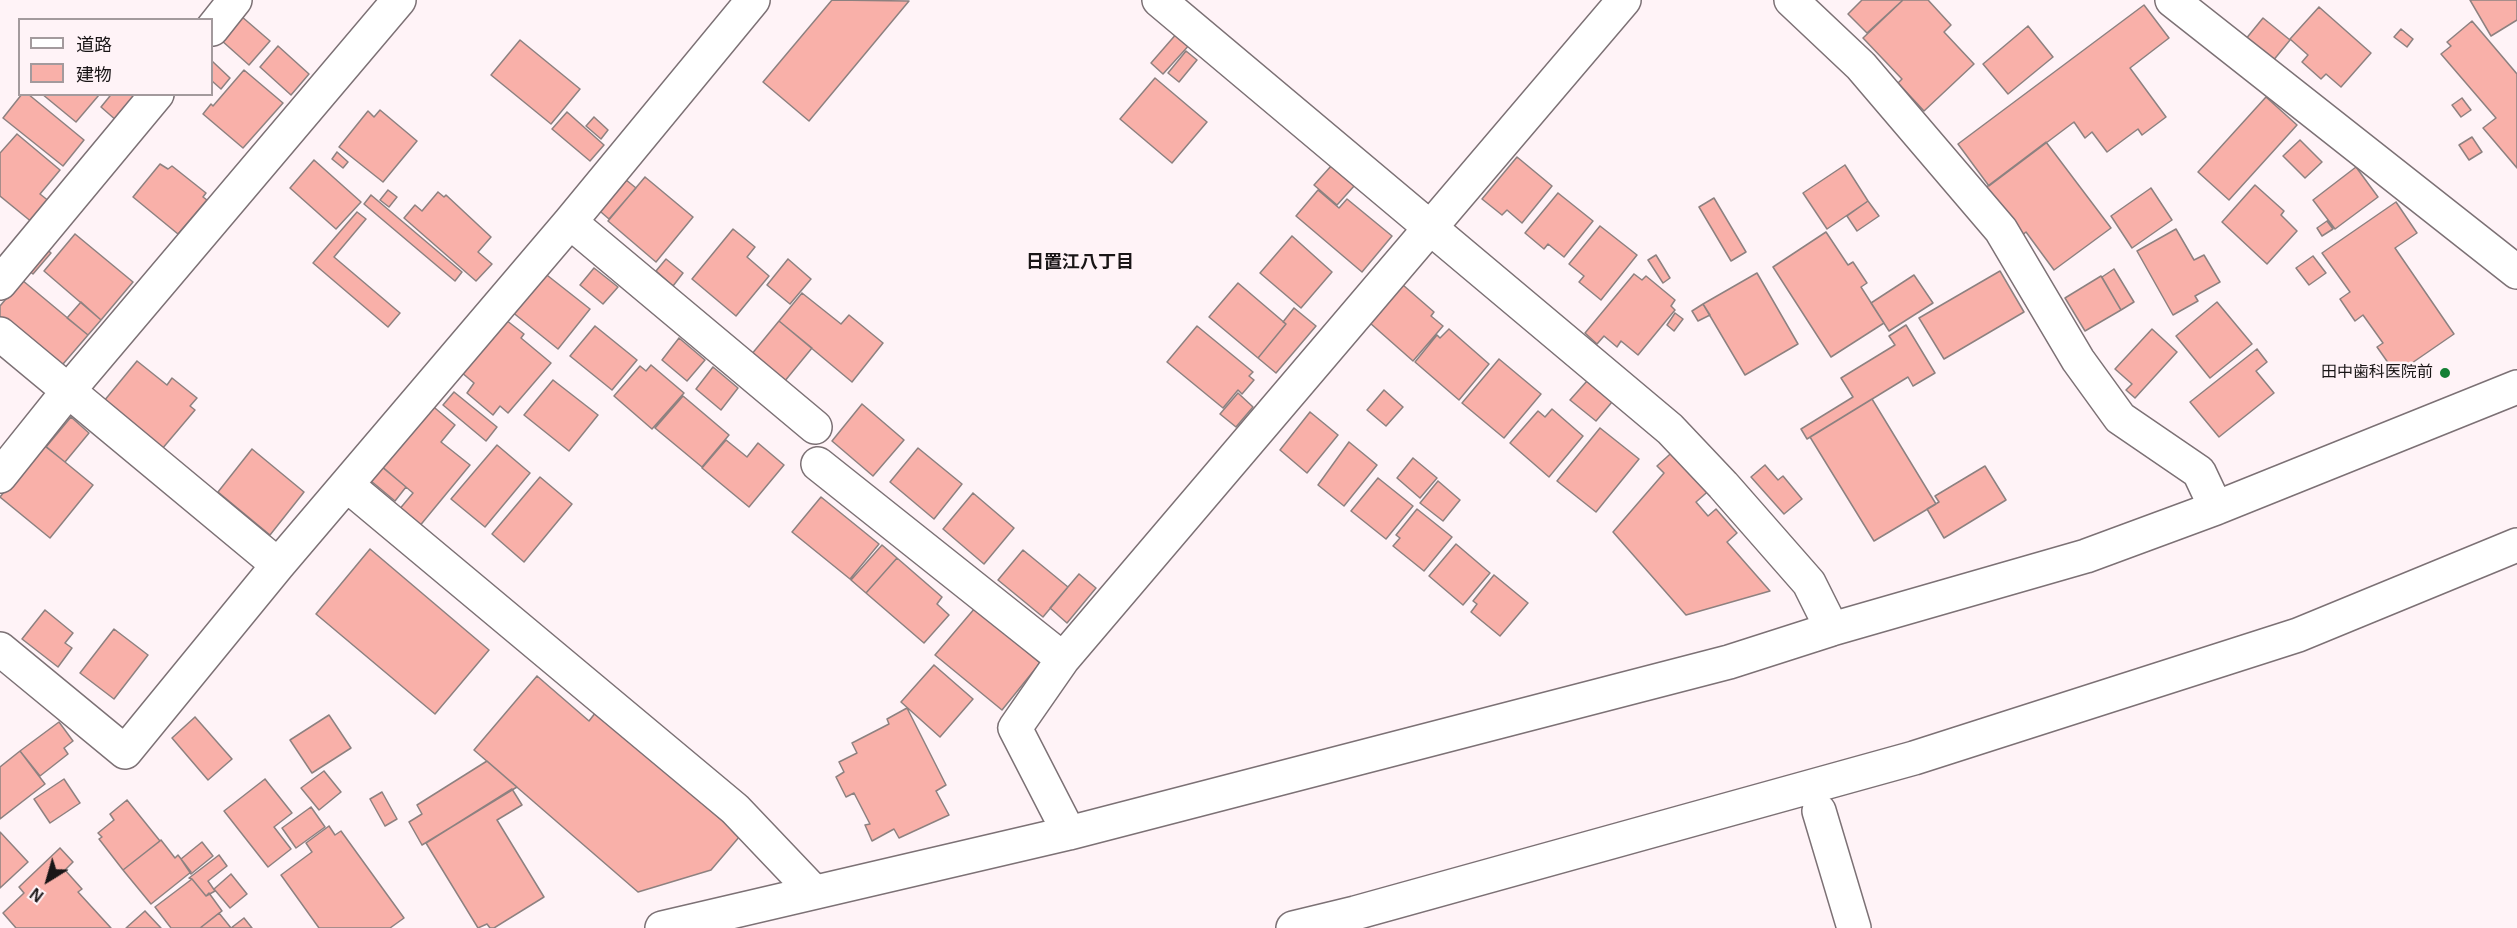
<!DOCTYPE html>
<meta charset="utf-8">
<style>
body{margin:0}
#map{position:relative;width:2517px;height:928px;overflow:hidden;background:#fff3f7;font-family:Arial,"Noto Sans JP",sans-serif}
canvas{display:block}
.legend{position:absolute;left:18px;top:18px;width:195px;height:78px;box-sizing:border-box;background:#fff3f7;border:2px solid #a39a9d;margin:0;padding:8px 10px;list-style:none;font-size:18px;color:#191516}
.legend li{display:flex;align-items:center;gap:12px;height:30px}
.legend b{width:30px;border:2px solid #a39a9d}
.north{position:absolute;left:18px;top:850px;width:60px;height:60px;-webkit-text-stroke:4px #fff3f7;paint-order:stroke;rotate:217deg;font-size:16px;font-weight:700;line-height:24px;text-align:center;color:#191516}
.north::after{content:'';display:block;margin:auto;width:21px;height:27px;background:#191516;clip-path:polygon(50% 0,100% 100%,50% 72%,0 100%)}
</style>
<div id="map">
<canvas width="2517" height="928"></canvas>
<ul class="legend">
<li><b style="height:8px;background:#fff"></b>道路</li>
<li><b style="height:16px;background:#f9b0a9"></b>建物</li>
</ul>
<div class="north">N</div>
</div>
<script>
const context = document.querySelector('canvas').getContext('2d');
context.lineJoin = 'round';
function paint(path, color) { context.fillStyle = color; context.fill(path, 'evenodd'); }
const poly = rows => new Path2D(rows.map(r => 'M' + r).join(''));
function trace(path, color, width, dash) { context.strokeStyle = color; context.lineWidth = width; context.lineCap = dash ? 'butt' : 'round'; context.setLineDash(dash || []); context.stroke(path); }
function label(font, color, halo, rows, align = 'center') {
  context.font = font + ' Arial,"Noto Sans JP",sans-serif'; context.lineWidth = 5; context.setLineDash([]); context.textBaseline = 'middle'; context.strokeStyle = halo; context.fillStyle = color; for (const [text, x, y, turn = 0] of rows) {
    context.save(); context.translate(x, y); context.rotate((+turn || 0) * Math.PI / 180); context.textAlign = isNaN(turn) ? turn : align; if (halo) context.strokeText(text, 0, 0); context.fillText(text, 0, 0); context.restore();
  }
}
const building = poly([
 [832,0,909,1,809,121,763,82,832,0],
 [1862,0,1903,0,1867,33,1848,14,1862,0],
 [1903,0,1928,0,1951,25,1944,32,1974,64,1924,111,1898,83,1902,79,1863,38,1903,0],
 [2470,0,2517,0,2517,20,2491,36,2470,0],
 [2144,5,2169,38,2130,68,2166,117,2142,135,2138,129,2107,152,2092,132,2085,138,2074,122,1989,186,1958,144,2144,5],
 [2319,7,2371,53,2341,87,2326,74,2321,79,2302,62,2308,55,2290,39,2319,7],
 [241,16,270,41,249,65,221,40,241,16],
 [2263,18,2290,40,2272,62,2245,40,2263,18],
 [2472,21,2517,74,2517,168,2483,128,2496,118,2441,54,2451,46,2447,42,2472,21],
 [2028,26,2053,57,2008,94,1983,64,2028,26],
 [2401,29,2413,39,2407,47,2394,37,2401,29],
 [1178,32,1191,43,1163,74,1151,63,1178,32],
 [520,40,580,89,551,124,491,75,520,40],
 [278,46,309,74,291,95,260,67,278,46],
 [1186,51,1197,60,1179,82,1168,73,1186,51],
 [212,61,230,78,221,89,212,81,212,61],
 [244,70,283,103,243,148,203,114,211,104,213,106,244,70],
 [1155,78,1207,122,1172,163,1120,119,1155,78],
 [22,94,28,94,84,140,63,166,3,118,22,94],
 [42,94,98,94,99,95,76,122,42,94],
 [140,94,117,121,101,107,110,96,108,95,140,94],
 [2266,97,2297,125,2229,200,2198,172,2266,97],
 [2462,98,2471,110,2461,117,2452,105,2462,98],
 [380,110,417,141,383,182,339,147,368,111,374,117,380,110],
 [567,112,604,145,590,161,552,129,567,112],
 [594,117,608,130,601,139,586,126,594,117],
 [17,134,60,170,40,194,50,202,33,223,0,196,0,153,17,134],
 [2472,137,2482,152,2469,160,2459,145,2472,137],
 [2300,140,2322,162,2305,178,2283,156,2300,140],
 [2046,142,2111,228,2054,270,2026,232,2021,236,1985,188,2046,142],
 [337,152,348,162,343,168,332,159,337,152],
 [1517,157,1552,186,1522,223,1507,210,1502,215,1482,199,1517,157],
 [314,160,361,202,336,229,290,188,314,160],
 [160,164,168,169,172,166,206,193,203,197,207,200,178,234,133,197,160,164],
 [1332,165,1355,185,1337,205,1314,185,1332,165],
 [1845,165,1868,201,1827,229,1803,193,1845,165],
 [2356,167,2378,197,2335,229,2313,200,2356,167],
 [620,175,636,188,609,219,594,206,620,175],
 [645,177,693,217,656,262,608,221,645,177],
 [2255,185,2284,211,2281,215,2297,231,2267,264,2222,222,2255,185],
 [2151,188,2172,220,2132,248,2111,216,2151,188],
 [388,190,397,197,389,207,380,200,388,190],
 [1318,190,1339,208,1347,199,1392,236,1362,272,1296,216,1318,190],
 [438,192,444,197,446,195,491,237,478,252,492,264,476,281,404,218,415,205,422,211,438,192],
 [1558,193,1593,221,1564,257,1548,244,1544,249,1525,233,1558,193],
 [371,195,462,272,455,281,364,204,371,195],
 [1714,198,1746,252,1731,261,1699,207,1714,198],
 [1868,201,1879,216,1857,231,1847,216,1868,201],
 [2396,202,2417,233,2395,248,2454,334,2396,374,2377,347,2383,343,2363,315,2355,321,2340,299,2350,292,2322,253,2396,202],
 [357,212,366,219,334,257,400,313,388,327,313,263,357,212],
 [2327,221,2333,229,2322,236,2317,228,2327,221],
 [1600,226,1637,255,1601,300,1579,282,1584,276,1569,264,1600,226],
 [733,229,755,247,747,257,769,276,736,316,692,279,733,229],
 [2176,229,2194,260,2204,255,2220,282,2195,296,2198,301,2173,315,2137,251,2176,229],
 [1826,232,1848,265,1853,262,1867,283,1861,287,1884,323,1831,357,1773,267,1826,232],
 [75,234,133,282,101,320,44,271,75,234],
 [1292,236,1332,272,1301,308,1260,273,1292,236],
 [41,244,51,253,33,274,23,266,41,244],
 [1656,255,1670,278,1663,283,1648,260,1656,255],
 [2313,256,2326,273,2309,285,2296,268,2313,256],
 [666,259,683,273,673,286,656,271,666,259],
 [788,259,811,279,790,304,767,285,788,259],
 [594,268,618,287,603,304,580,285,594,268],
 [2114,269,2134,302,2121,310,2102,277,2114,269],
 [2000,271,2024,312,1944,359,1919,318,2000,271],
 [543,272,590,309,558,349,511,311,543,272],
 [1757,273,1798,344,1745,375,1703,304,1757,273],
 [1634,274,1642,280,1646,276,1675,300,1671,306,1675,310,1638,355,1621,341,1617,347,1604,336,1597,344,1585,333,1634,274],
 [1914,275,1933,303,1889,331,1871,303,1914,275],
 [2101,276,2121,310,2085,331,2065,298,2101,276],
 [22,280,88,335,57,371,0,323,0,306,22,280],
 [1238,283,1286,324,1258,358,1209,317,1238,283],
 [1403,285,1434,312,1431,316,1443,326,1413,361,1370,323,1403,285],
 [802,293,841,324,849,315,883,343,852,382,779,321,802,293],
 [81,302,101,320,88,335,67,318,81,302],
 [2217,302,2252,344,2210,378,2176,336,2217,302],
 [1703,304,1710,315,1698,321,1692,311,1703,304],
 [1294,308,1316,326,1276,373,1258,358,1286,324,1283,322,1294,308],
 [1675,313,1683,319,1674,331,1667,325,1675,313],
 [506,320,524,334,521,338,551,363,508,413,500,406,493,415,467,393,474,383,461,372,506,320],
 [779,321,812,348,784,382,751,355,779,321],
 [1906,325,1935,373,1913,386,1908,377,1807,439,1801,429,1853,397,1841,378,1895,345,1889,336,1906,325],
 [595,326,637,360,612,390,570,356,595,326],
 [1197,326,1253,372,1249,376,1254,380,1242,394,1238,390,1223,408,1167,362,1197,326],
 [1449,329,1489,364,1459,400,1415,362,1437,335,1440,338,1449,329],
 [2152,329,2177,352,2135,398,2126,390,2132,384,2115,369,2152,329],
 [679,338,705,360,687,381,662,360,679,338],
 [2257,349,2267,362,2256,371,2274,393,2219,437,2190,402,2257,349],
 [1499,359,1541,394,1504,438,1462,403,1499,359],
 [137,361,167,385,172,378,197,398,190,406,195,410,162,449,104,401,137,361],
 [651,365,684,393,652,429,614,396,640,366,646,371,651,365],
 [713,367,738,388,721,410,696,389,713,367],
 [553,380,598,415,569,451,524,415,553,380],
 [1587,381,1612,402,1596,421,1570,400,1587,381],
 [1384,390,1403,407,1386,426,1367,410,1384,390],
 [454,392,497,427,486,441,443,405,454,392],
 [1238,393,1253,407,1236,427,1220,414,1238,393],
 [683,396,729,435,702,467,655,428,683,396],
 [1872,399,1936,504,1874,541,1810,437,1872,399],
 [429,403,455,425,441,442,470,465,418,528,398,511,413,493,379,464,429,403],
 [862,404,904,440,873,476,832,441,862,404],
 [1552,409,1583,436,1549,477,1510,443,1538,411,1545,417,1552,409],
 [1310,412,1338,435,1307,473,1280,450,1310,412],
 [71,417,89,433,65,462,46,447,71,417],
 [1600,428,1639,459,1596,512,1557,481,1600,428],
 [726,440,747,457,758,443,784,465,749,507,702,468,726,440],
 [1349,442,1377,465,1344,506,1318,485,1349,442],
 [43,444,93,485,50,538,0,497,43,444],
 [497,445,530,473,485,527,451,499,497,445],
 [1679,446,1713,487,1696,502,1708,516,1716,509,1737,533,1727,542,1770,591,1686,615,1613,532,1664,473,1657,466,1679,446],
 [918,448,962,484,934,519,890,482,918,448],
 [252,449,304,492,270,535,218,492,252,449],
 [1413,458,1437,478,1420,498,1397,478,1413,458],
 [1765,465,1778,480,1783,476,1802,499,1784,514,1751,477,1765,465],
 [1985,466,2006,500,1944,538,1927,509,1939,502,1935,496,1985,466],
 [382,467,406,487,395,501,371,481,382,467],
 [540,477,572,504,524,562,492,534,540,477],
 [1378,478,1413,506,1386,539,1351,511,1378,478],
 [1438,481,1460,500,1443,521,1420,503,1438,481],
 [973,493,1014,528,984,564,943,529,973,493],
 [821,497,879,544,850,579,792,532,821,497],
 [1417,509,1452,537,1424,571,1393,546,1400,538,1396,535,1417,509],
 [1456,544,1490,573,1463,605,1429,576,1456,544],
 [882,545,897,558,866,593,851,580,882,545],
 [370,549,489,650,435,714,316,614,370,549],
 [1023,550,1068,587,1043,617,998,580,1023,550],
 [897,558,942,597,937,604,949,615,924,643,866,593,897,558],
 [1079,574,1096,588,1067,623,1050,608,1079,574],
 [1494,575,1528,603,1500,636,1471,612,1477,604,1473,601,1494,575],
 [975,608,1040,663,1002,710,935,655,975,608],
 [45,610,73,633,65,643,72,648,58,667,22,639,45,610],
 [114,629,148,655,114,699,80,673,114,629],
 [934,665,973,699,940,737,901,702,934,665],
 [537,676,589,721,596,712,740,836,711,870,638,892,474,750,537,676],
 [907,708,946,785,936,791,949,815,899,838,894,829,872,841,865,825,870,824,854,793,846,797,836,777,844,772,839,762,857,753,852,743,889,724,887,719,907,708],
 [329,715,351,748,312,773,290,740,329,715],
 [195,717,232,759,208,780,172,738,195,717],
 [59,722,73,741,64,748,68,754,40,776,20,751,59,722],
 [20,751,45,784,0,819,0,767,20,751],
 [487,761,517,787,422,845,409,822,422,814,417,805,487,761],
 [324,771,341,792,319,810,301,788,324,771],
 [64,779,80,803,50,823,34,799,64,779],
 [265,779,292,813,274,827,291,849,268,867,224,811,265,779],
 [512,789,522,805,497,820,544,897,494,928,490,928,487,924,478,928,426,843,512,789],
 [382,792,397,819,385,826,370,799,382,792],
 [127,800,160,841,123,870,99,839,102,837,98,833,114,820,110,814,127,800],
 [311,807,325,827,296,848,282,828,311,807],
 [329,826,335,835,341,831,404,918,390,928,319,928,281,875,312,852,306,843,329,826],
 [0,832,28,862,0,888,0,832],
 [161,840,175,858,178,855,191,872,151,904,123,870,161,840],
 [202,842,213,856,191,874,181,859,202,842],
 [60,848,73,862,65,870,82,889,78,892,111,928,16,928,3,913,24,893,19,887,60,848],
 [219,855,227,866,208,881,215,891,206,896,192,879,189,878,219,855],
 [231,874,247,894,230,908,214,889,231,874],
 [192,879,206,896,209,893,222,911,200,928,171,928,155,907,192,879],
 [145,911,161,928,126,928,145,911],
 [219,913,231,928,200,928,219,913],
 [244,918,252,928,231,928,244,918]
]);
paint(building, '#f9b0a9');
trace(building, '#8d8180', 1.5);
const minor = poly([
 [1159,0,1670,429,1723,485,1809,583,1832,629],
 [1791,0,1861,66,2001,230,2078,360,2120,418,2199,472,2216,508],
 [2172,0,2517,272],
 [212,29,235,0],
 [570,222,815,427],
 [0,283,157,94],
 [0,334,278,565],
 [818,464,1063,659],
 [0,476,68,391,399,0],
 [347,485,735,809,814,892],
 [0,649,125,752,278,565,570,222,753,0],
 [1819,811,1854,928],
 [1069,833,1015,728,1063,659,1624,0],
 [662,928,1069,833,1729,662,1832,629,2086,556,2216,508,2517,387],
 [1293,928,1355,913,1914,758,2298,635,2517,545]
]);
trace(minor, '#7c7175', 36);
trace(minor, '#fff', 33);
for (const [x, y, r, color] of [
 [2445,373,6,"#157f34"]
]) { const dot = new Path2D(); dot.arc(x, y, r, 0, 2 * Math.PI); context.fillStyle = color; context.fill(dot); trace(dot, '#fff3f7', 2); }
label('16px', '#191516', '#fff3f7', [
 ["田中歯科医院前",2433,373]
], 'right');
label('bold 18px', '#191516', '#fff3f7', [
 ["日置江八丁目",1080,263]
]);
</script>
